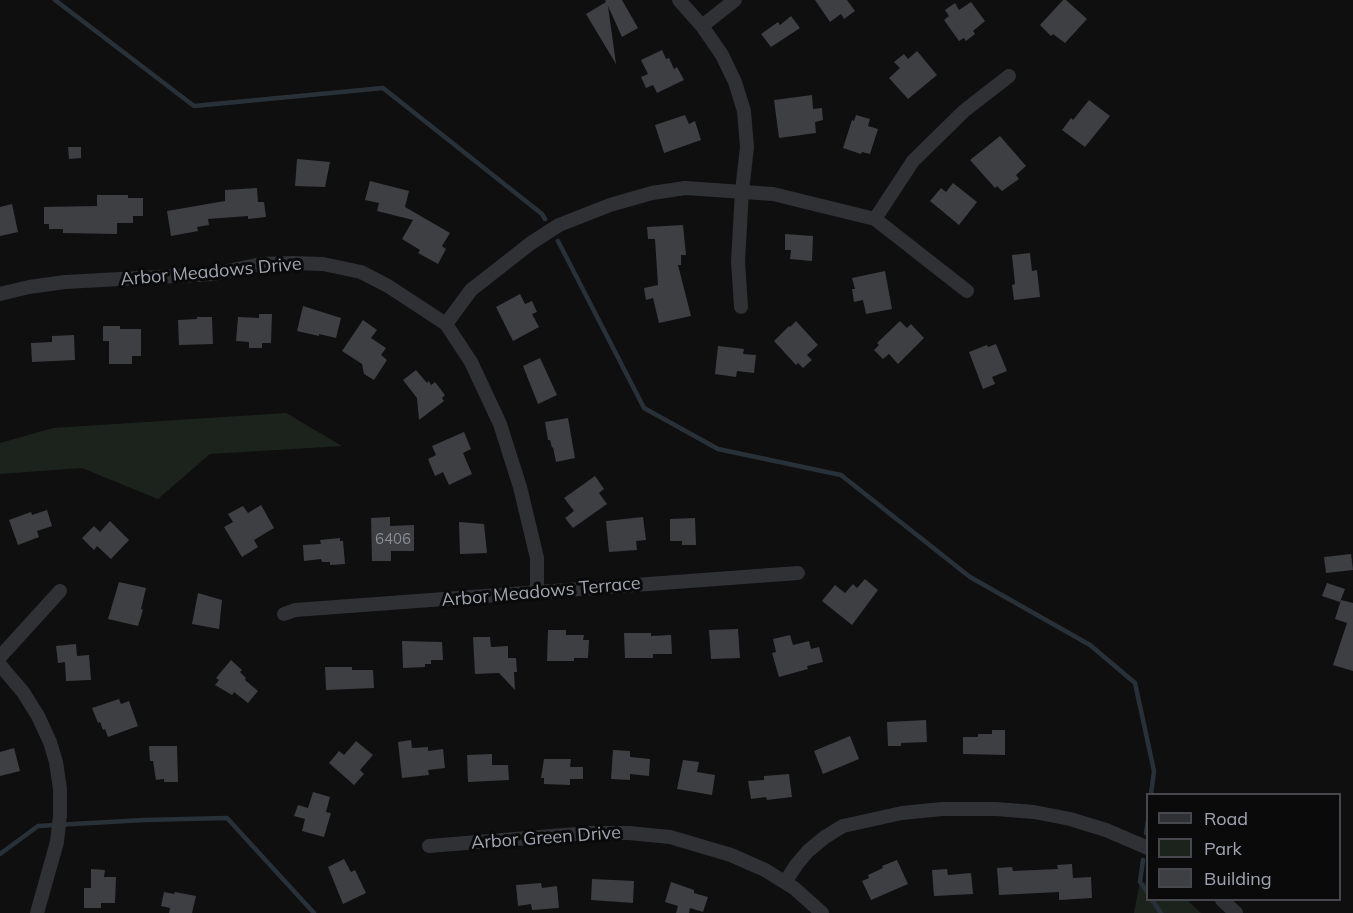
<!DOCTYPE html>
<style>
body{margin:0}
#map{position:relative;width:1353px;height:913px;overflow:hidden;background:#0f0f10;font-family:Mulish,sans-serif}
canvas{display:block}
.legend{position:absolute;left:1146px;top:793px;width:195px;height:108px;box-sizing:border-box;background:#0a0a0b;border:2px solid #46484d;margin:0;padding:8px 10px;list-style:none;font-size:18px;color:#a0a5b1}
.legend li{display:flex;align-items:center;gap:12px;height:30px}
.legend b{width:30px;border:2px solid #46484d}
</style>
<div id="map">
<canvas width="1353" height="913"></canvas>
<ul class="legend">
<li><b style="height:8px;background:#303135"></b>Road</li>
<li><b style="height:16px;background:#1c231d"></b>Park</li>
<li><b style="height:16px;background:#3e3f43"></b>Building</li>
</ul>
</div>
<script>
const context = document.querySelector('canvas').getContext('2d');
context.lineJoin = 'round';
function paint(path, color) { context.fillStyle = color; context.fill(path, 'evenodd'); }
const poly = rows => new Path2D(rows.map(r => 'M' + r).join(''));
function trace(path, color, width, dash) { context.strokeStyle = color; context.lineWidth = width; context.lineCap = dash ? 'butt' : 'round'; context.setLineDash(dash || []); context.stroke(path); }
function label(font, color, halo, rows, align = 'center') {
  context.font = font + ' Mulish,sans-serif'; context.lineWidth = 6; context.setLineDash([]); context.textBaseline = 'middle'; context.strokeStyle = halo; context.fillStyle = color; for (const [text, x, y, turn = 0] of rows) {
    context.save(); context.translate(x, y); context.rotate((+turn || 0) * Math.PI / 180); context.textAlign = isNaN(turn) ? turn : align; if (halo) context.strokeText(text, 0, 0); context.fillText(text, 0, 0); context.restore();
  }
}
paint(poly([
 [286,413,342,446,210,454,158,499,82,468,0,474,0,443,53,428],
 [1140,882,1147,883,1148,900,1187,900,1201,913,1134,913]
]), '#1c231d');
trace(poly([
 [55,0,194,106,383,88,542,214,545,219],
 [558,241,644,408,718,449,841,475,970,577,1090,645,1135,683,1154,771,1151,794],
 [1146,833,1148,821],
 [0,854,38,826,144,820,227,818,314,913],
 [1143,860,1140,882,1148,893],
 [1152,900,1161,913]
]), '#293138', 4.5);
paint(poly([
 [605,0,622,0,638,28,622,37,608,6,616,64,586,14,606,2],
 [815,0,847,0,855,11,844,19,841,14,830,22],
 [1063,0,1066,0,1087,19,1065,43,1053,34,1051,36,1040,25],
 [971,2,985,21,973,31,975,34,966,41,964,38,959,41,944,20,949,16,945,10,955,3,959,10],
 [791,16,800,28,771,47,761,34,778,22,780,25],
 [662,50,666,59,669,58,674,69,677,67,684,80,657,93,653,85,646,88,641,77,648,74,641,60],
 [917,51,937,75,908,99,889,78,900,68,894,62,904,54,908,59],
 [812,95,813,109,822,108,823,120,815,122,816,133,779,138,774,100],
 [1089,100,1110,116,1085,147,1062,130,1071,118,1073,120],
 [685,115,689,124,695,121,701,140,664,153,655,125],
 [856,115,870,119,868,126,878,129,870,154,862,152,861,154,843,148,852,120,854,121],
 [1000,136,1026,166,1016,175,1019,179,1002,191,997,186,995,188,970,160],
 [68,147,81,147,81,158,69,159],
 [297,159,330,162,325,187,295,186],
 [370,181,409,191,405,207,450,233,442,246,446,249,438,264,418,253,420,250,402,239,413,220,377,211,379,203,365,200],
 [953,183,977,202,959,225,930,201,941,188,946,192],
 [257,188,258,202,264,202,266,217,248,219,248,216,208,219,209,225,197,227,198,231,171,236,167,211,225,201,225,190],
 [97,195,128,195,128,198,143,198,143,216,133,216,133,223,117,223,117,234,63,233,63,229,49,229,49,224,44,224,44,207,97,206],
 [12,204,18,232,0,236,0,207],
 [683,225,686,255,681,255,681,265,678,265,691,316,659,323,653,298,646,300,644,288,658,285,655,239,648,239,647,227],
 [785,234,813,236,812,261,790,259,791,250,785,250],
 [1030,253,1032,271,1037,270,1040,297,1014,300,1012,285,1015,284,1012,255],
 [885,271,892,309,866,314,863,300,854,302,852,289,855,289,852,278],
 [520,294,525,304,532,301,537,312,532,314,539,327,513,341,496,307],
 [303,306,341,318,336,338,319,334,319,336,297,331],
 [259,314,272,314,271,343,262,343,262,348,249,348,249,342,236,341,238,317,259,318],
 [197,317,212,317,213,344,179,345,178,320,197,319],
 [363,320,377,330,371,338,386,348,381,355,387,360,374,380,364,374,362,364,342,351],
 [796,321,818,345,807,355,812,360,803,368,798,363,796,365,774,341,789,326,790,327],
 [900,321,907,328,911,324,924,338,898,364,889,354,883,359,874,350,879,345,877,343],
 [103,326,120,326,120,329,141,329,141,356,132,356,132,364,109,364,109,341,103,341],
 [74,335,75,360,32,362,31,343,52,342,52,336],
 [996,344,1007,371,992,377,995,384,983,389,969,352,987,345,988,347],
 [718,346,744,349,743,354,756,355,754,373,737,371,736,377,715,374],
 [540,358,557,395,538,404,523,366],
 [416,370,427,383,429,381,431,385,435,382,445,395,442,398,444,401,419,420,417,398,403,380],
 [568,418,575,458,556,462,553,447,552,448,550,440,548,440,545,422],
 [464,432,471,449,463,453,472,474,449,485,443,472,435,476,428,459,436,455,432,446],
 [595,476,604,489,599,493,607,504,573,528,565,518,574,511,564,498],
 [261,505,274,528,254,540,258,547,242,557,224,527,233,522,228,514,243,506,248,513],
 [47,510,52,526,37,531,39,537,18,545,9,520,31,512,32,515],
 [390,517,390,526,414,525,414,551,391,551,391,561,372,561,371,518],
 [643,517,646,540,636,541,637,550,609,552,606,521],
 [695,518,696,545,682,545,682,541,670,541,670,519],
 [110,521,129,540,111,559,97,546,94,550,82,538,94,526,100,532],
 [459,522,484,524,487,553,460,554],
 [340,538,340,541,343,541,345,564,330,565,330,562,322,562,321,559,304,561,303,545,321,544,320,540],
 [1351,554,1353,570,1326,573,1324,557],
 [865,579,878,590,852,625,822,601,835,585,845,593,853,584,857,588],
 [119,582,146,588,141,609,143,610,138,626,108,619],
 [1327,583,1345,589,1340,602,1322,596],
 [198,593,222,600,219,629,192,624],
 [1341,600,1353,603,1353,671,1333,665,1347,623,1335,619],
 [738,629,740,658,711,659,709,630],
 [548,630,566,630,566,635,584,635,583,640,589,640,588,658,574,658,574,661,547,661],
 [624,633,651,633,651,636,671,635,672,654,653,654,653,658,625,658],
 [790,635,793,645,809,641,811,649,819,647,823,662,807,666,808,669,779,677,772,653,776,652,773,639],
 [473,637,490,637,491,647,508,646,508,658,516,658,517,672,514,672,515,690,499,673,475,674],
 [402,641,442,642,443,660,431,660,431,664,425,664,425,667,403,668],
 [76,644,77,656,89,655,91,680,66,681,65,662,58,663,56,646],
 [231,660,242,670,240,672,246,678,245,680,258,691,248,703,234,692,232,695,215,685,219,680,216,678],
 [325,667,352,667,352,670,373,670,374,688,326,690],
 [119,699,121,704,129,701,138,726,108,737,105,729,103,730,100,722,98,723,92,708],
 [926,720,927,742,901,743,901,746,888,746,887,722],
 [992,730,1005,730,1005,755,963,754,963,737,978,737,978,734,992,734],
 [850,736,859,759,823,774,814,751],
 [411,740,412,748,428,747,428,751,443,749,445,768,428,770,429,775,402,778,398,742],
 [356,741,373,755,360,770,364,774,354,785,329,763,339,751,344,755],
 [149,746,177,746,178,782,164,782,164,779,156,780,153,761,150,761],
 [14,748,20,771,0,776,0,752],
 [613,750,630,751,630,757,650,759,649,776,630,774,630,780,611,779],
 [492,754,492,765,508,765,509,780,468,782,467,755],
 [544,759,571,759,570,767,583,767,583,779,570,779,570,785,544,784,544,778,541,778],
 [683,760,699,762,697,772,715,775,712,795,677,789],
 [789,774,792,797,767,800,766,797,751,799,748,781,764,780,764,776],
 [313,792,330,797,326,812,331,813,324,837,302,831,305,819,294,816,298,805,308,808],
 [344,859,351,872,355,870,366,893,343,904,328,867],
 [897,860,908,884,871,900,862,881,869,878,868,875,883,868,882,866],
 [1072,864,1073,878,1091,877,1092,898,1059,900,1059,892,999,895,997,868,1012,867,1013,871,1058,869,1057,865],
 [91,869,105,870,104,877,116,877,115,903,101,903,101,908,84,908,84,888,91,888],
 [947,869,948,875,971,873,973,894,934,896,932,870],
 [592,879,634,881,633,903,591,900],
 [671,882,694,890,694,893,708,897,703,912,690,908,689,913,676,913,678,906,665,902],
 [541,883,542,888,557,886,559,908,532,910,531,904,518,906,516,885],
 [164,892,174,894,175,892,196,896,192,913,169,913,170,908,161,906]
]), '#3e3f43');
trace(poly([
 [679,0,702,26,722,55,735,82,744,111,747,147,742,191,738,261,741,307],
 [702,26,735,0],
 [875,219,913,161,964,111,1009,76],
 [0,294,29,287,65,282,213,274,261,264,292,263,323,264,361,272,388,286,446,324,471,362,500,424,520,487,537,558,537,591],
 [446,324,471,290,531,243,559,225,610,205,652,193,685,188,773,194,875,219,967,291],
 [284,614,295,610,798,573],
 [0,657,60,591],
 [0,665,23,692,38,716,50,742,56,762,60,789,60,815,57,842,37,913],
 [429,846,589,833,629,833,670,837,731,855,765,870,794,888,822,913],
 [785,882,797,864,808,851,825,837,843,826,902,813,942,809,996,809,1034,812,1070,819,1106,830,1148,848],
 [1222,900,1236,913]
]), '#303135', 14);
label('15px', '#888c96', null, [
 ["6406",393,539]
]);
label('18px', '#a0a5b1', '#0a0a0b', [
 ["Arbor Meadows Drive",211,272,-5],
 ["Arbor Meadows Terrace",541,592,-5],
 ["Arbor Green Drive",546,838,-4]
]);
</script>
